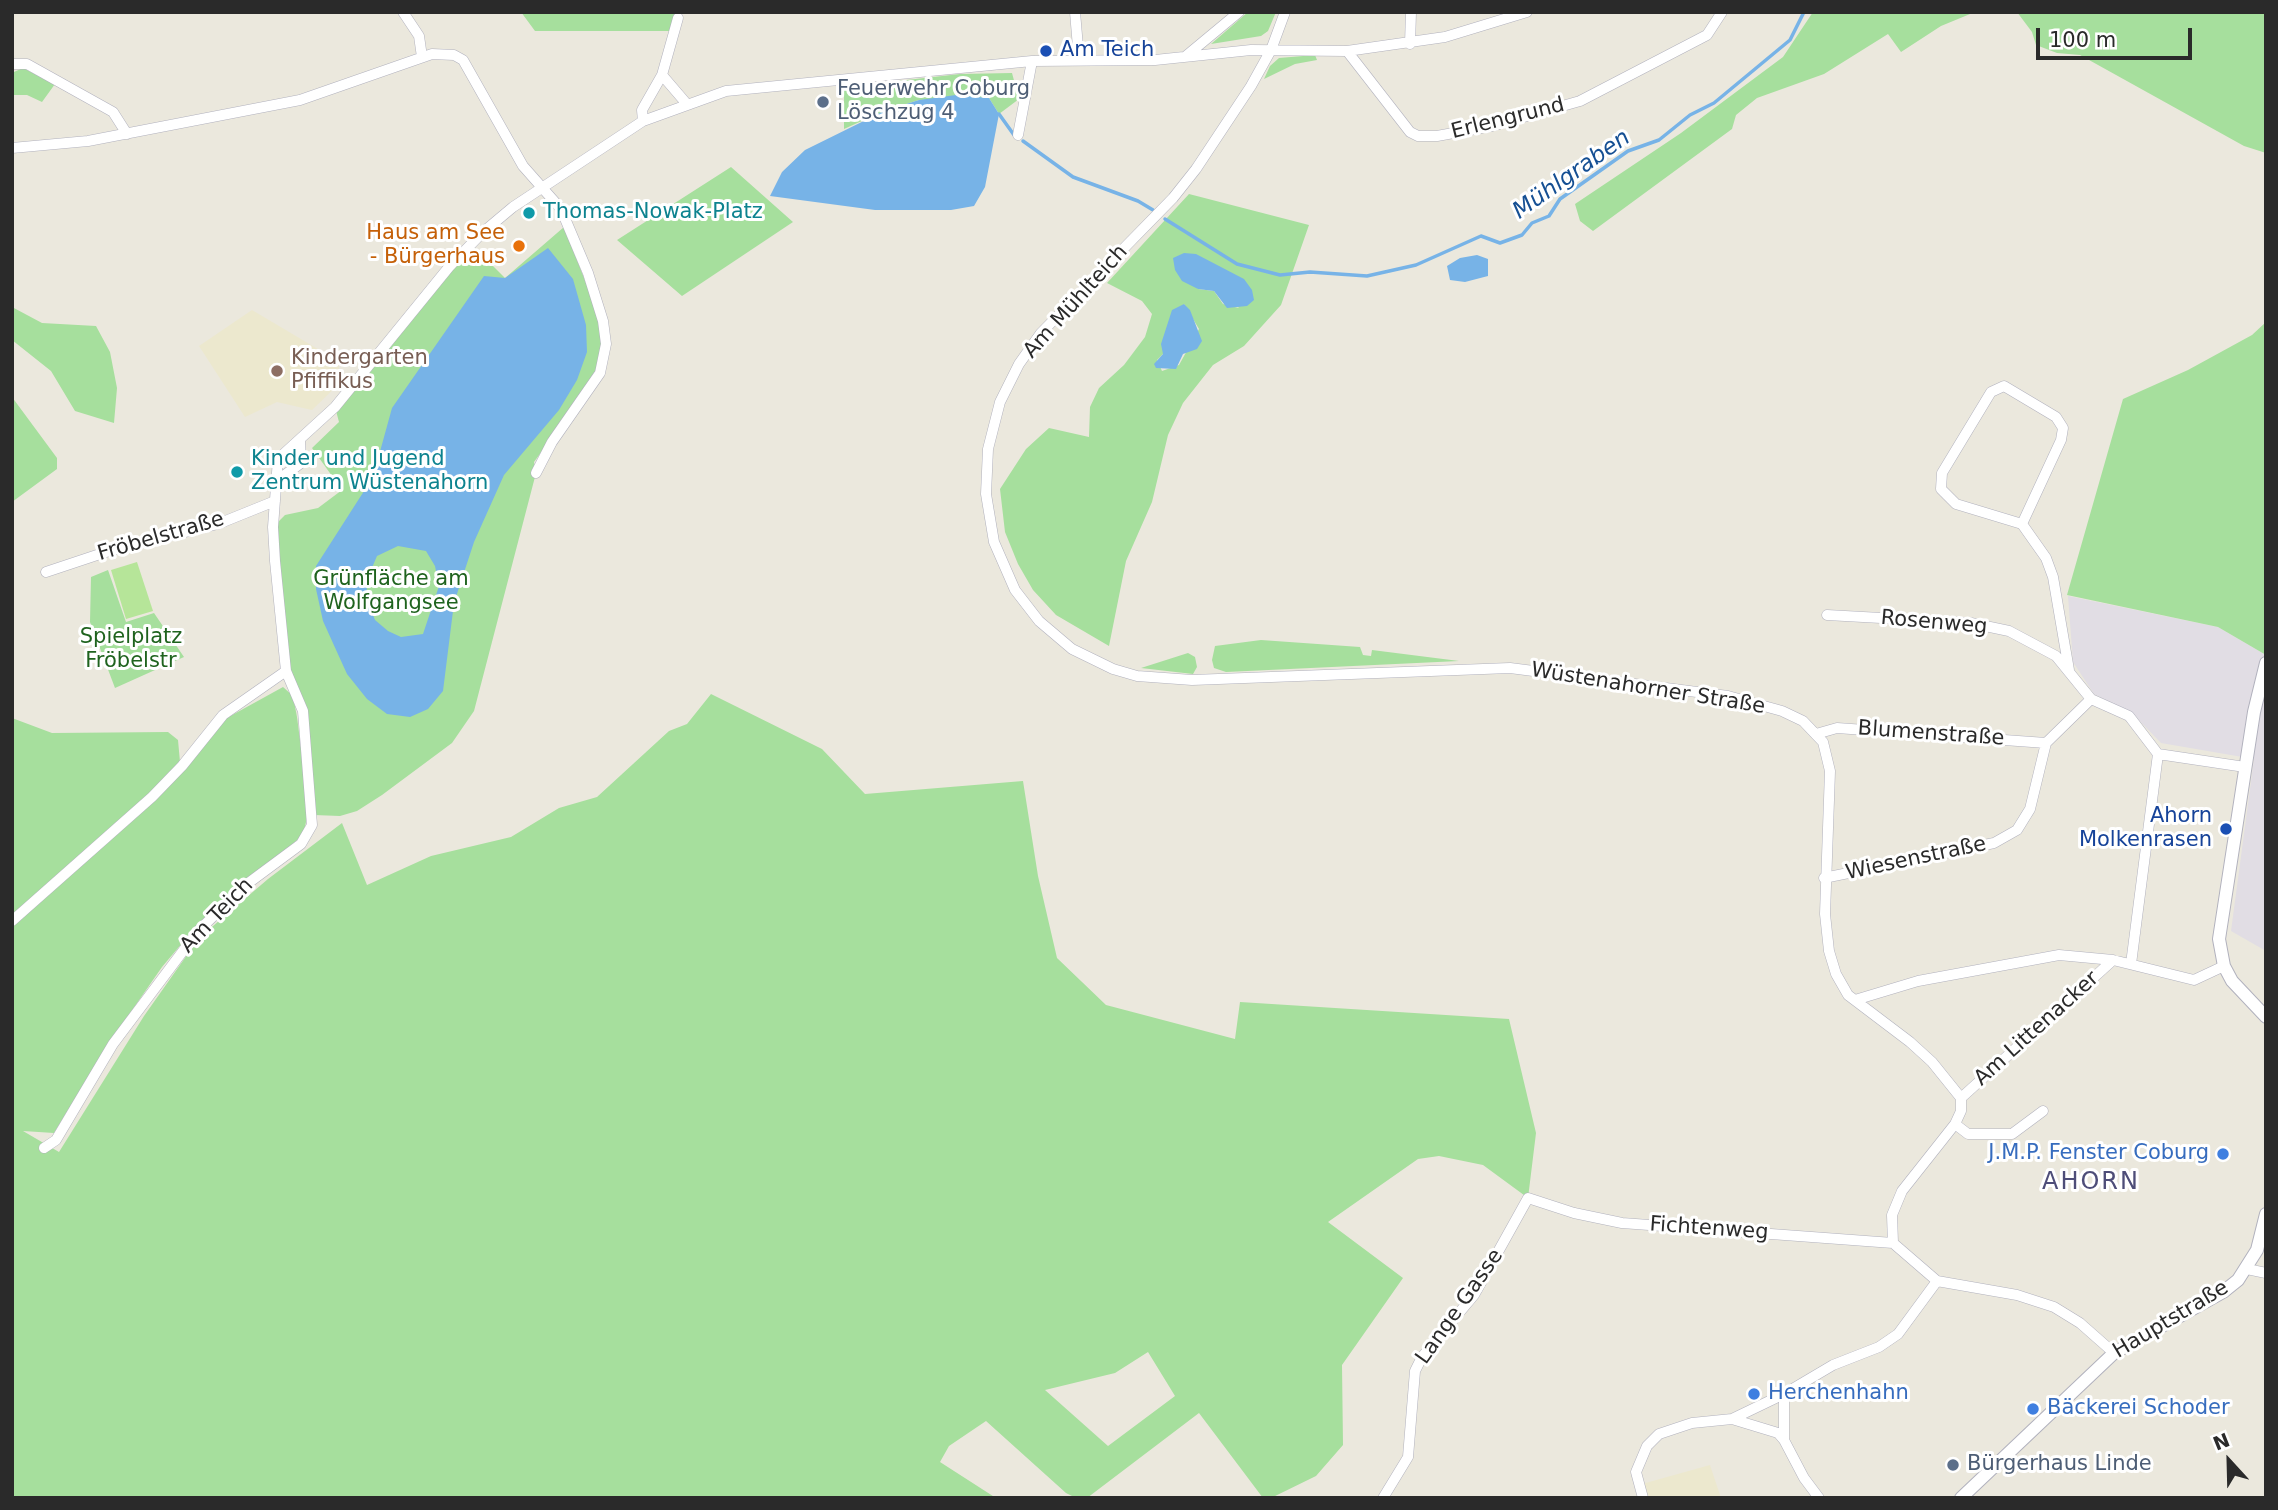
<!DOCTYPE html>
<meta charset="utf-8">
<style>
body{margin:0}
#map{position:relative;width:2278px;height:1510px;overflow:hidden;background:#ebe8dd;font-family:"DejaVu Sans",sans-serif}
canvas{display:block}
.frame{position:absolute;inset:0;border:14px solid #2a2a2a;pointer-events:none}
.north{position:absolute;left:2194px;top:1426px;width:70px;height:70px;-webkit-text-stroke:5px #fff;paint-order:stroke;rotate:338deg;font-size:19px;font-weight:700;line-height:28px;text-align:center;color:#2a2a2a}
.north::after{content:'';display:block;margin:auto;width:24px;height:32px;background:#2a2a2a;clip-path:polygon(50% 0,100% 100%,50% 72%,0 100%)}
.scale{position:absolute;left:2036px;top:28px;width:156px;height:32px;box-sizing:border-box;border:4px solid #2a2a2a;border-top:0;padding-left:9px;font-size:21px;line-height:24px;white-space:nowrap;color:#2a2a2a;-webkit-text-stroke:5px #fff;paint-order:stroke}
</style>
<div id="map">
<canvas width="2278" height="1510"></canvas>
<div class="frame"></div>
<div class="north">N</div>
<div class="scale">100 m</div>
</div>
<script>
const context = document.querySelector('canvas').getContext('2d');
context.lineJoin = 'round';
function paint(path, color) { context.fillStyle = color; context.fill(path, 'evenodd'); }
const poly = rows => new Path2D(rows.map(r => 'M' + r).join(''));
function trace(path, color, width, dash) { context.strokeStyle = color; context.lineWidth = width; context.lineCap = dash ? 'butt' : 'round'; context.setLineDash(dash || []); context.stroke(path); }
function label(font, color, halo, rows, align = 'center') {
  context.font = font + ' "DejaVu Sans",sans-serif'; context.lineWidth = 6; context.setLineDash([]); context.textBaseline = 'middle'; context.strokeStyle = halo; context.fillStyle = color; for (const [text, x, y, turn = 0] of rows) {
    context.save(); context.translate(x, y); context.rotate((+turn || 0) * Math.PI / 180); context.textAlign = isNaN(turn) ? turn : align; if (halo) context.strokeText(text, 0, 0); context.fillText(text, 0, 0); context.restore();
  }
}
paint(poly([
 [2068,596,2218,627,2266,655,2266,951,2231,931,2254,759,2161,743,2132,713,2094,694,2073,662]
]), '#e1dde4');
paint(poly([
 [252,310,338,361,341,382,312,410,277,402,245,417,199,346],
 [1710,1465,1721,1498,1647,1498,1642,1484]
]), '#ece8ce');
paint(poly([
 [521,12,676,12,670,31,535,31],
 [1248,12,1276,12,1268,31,1261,36,1211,44],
 [1813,12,1975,12,1941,26,1901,52,1888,34,1824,74,1757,98,1736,115,1732,129,1593,231,1580,221,1575,204,1681,133,1783,57],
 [2017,12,2266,12,2266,153,2244,146,2080,55,2057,53,2036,45,2032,32],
 [1315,55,1317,60,1295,64,1264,79,1270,66,1279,58],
 [23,68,55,84,42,102,27,95,12,95,14,72],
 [1012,73,1019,99,999,114,989,98,919,100,884,111,844,129,844,87,960,74],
 [731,167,793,222,682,296,617,240],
 [1189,194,1309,225,1281,305,1244,346,1213,365,1183,403,1168,435,1152,502,1126,561,1109,646,1056,615,1033,590,1018,564,1005,532,1000,489,1026,449,1049,428,1089,437,1090,407,1099,388,1124,365,1145,337,1152,314,1142,301,1107,283],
 [1184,253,1239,308,1223,304,1214,291,1198,289],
 [1184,304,1199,329,1179,365,1162,371,1157,360,1163,354],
 [564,227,599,316,602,336,600,361,595,378,534,462,536,473,474,711,452,743,382,795,357,811,340,816,314,815,303,711,286,671,273,527,285,515,318,508,342,490,312,448,339,422,335,407,471,244,505,278],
 [12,307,42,323,96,326,110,352,117,388,114,423,75,411,51,371,12,340],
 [2266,322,2266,655,2218,627,2067,595,2123,399,2188,370,2252,335],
 [12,397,57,458,57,469,12,502],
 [108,570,126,622,154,613,184,657,115,688,90,622,91,577],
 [1261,640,1360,647,1363,655,1371,656,1372,650,1459,661,1226,672,1214,668,1212,660,1215,646],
 [1188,653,1195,657,1197,667,1193,674,1141,668],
 [283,687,293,696,297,717,309,809,303,835,194,929,162,967,110,1042,54,1133,23,1131,59,1152,144,1016,199,938,268,879,342,823,367,885,431,856,511,837,559,808,597,797,669,731,687,724,711,694,822,749,865,794,1023,781,1038,876,1057,958,1106,1005,1235,1039,1240,1002,1509,1019,1536,1133,1528,1198,1483,1165,1439,1156,1418,1159,1328,1222,1403,1278,1342,1365,1343,1445,1316,1476,1271,1498,1263,1498,1199,1413,1087,1498,1076,1498,1066,1493,986,1421,949,1446,940,1462,996,1498,12,1498,12,927,155,798,225,719],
 [1148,1352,1175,1396,1108,1446,1045,1390,1115,1373],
 [12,718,52,733,168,732,178,740,180,762,153,794,12,921]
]), '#a6df9d');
paint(poly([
 [137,562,153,611,126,619,111,570]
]), '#b6e599');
paint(poly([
 [956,95,989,98,999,114,985,187,974,206,951,210,875,210,770,196,782,172,805,150,884,111,919,100],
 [548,248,573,279,586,325,587,352,577,380,559,410,504,475,474,542,454,603,443,691,428,709,410,717,387,714,367,699,347,674,337,652,323,621,316,589,316,566,373,477,392,408,484,276,505,278],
 [398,546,426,551,435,566,439,586,423,634,401,637,388,631,375,620,366,597,368,577,377,556],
 [1184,253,1196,254,1244,279,1252,290,1254,300,1247,306,1227,308,1214,291,1198,289,1182,281,1175,270,1173,258],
 [1477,255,1488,259,1488,276,1465,282,1450,280,1447,266,1460,258],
 [1184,304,1190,310,1202,341,1197,349,1183,354,1176,369,1156,368,1154,364,1163,354,1161,344,1172,310]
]), '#77b3e7');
trace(poly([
 [999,114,1014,135],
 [1023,141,1073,177,1138,201,1153,210],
 [1165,219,1237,264,1280,275,1310,272,1367,276,1416,265,1481,236,1500,243,1522,235,1532,223,1549,216,1560,199,1628,151,1659,140,1690,115,1714,103,1790,40,1804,12]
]), '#77b3e7', 3.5);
const minor = poly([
 [403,12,419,36,422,57],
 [1075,12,1079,59],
 [1285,12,1271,50,1251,86,1196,169,1173,198,1041,333,1019,364,1000,402,988,449,986,494,994,542,1015,590,1039,621,1072,649,1113,669,1137,676,1192,680,1510,668,1728,696,1782,711,1803,721,1823,742,1830,771,1825,914,1829,951,1836,974,1848,995,1910,1042,1932,1062,1961,1098,1961,1111,1955,1124,1902,1191,1892,1215,1893,1243,1937,1281],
 [1410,44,1411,12],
 [1347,51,1410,132,1418,136,1437,136,1492,126,1580,101,1707,35,1722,12],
 [1186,56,1239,12],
 [12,64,27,64,113,112,127,134],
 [662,75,686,103],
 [643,121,642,110,662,75,678,18],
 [1018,135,1032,61],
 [12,148,88,141,300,100,432,54,454,55,463,60,523,166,561,209,588,273,603,321,606,344,600,373,552,442,536,473],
 [278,480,301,463,300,441],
 [2022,524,2061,440,2063,428,2056,417,2004,386,1991,392,1942,473,1941,489,1956,504,2022,524,2046,558,2053,577,2069,670],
 [46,572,109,551,218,524,275,501],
 [1827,615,1971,623,2009,631,2056,656,2091,699,2129,716,2158,754],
 [1816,734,1837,728,2046,743],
 [2158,754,2245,767],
 [1824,878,1994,843,2017,830,2030,809,2046,743,2091,699],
 [12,921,152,797,182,766,223,715,286,671],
 [2131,964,2158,754],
 [1855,1000,1918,981,2059,955,2113,960,2194,980,2224,966],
 [1961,1098,2113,960],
 [1955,1124,1968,1134,2012,1134,2043,1111],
 [44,1148,56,1140,113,1044,198,931,247,884,301,844,312,825,303,711,286,671,275,561,273,527,278,459,335,407,449,267,482,233,513,207,643,121,726,91,1032,61,1155,60,1251,50,1347,51,1445,37,1527,12],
 [2247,1269,2266,1273],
 [1732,1419,1778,1433,1784,1440],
 [1383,1498,1408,1457,1415,1371,1422,1357,1474,1295,1528,1198,1574,1213,1622,1223,1893,1243],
 [1643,1498,1636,1472,1647,1446,1659,1434,1692,1423,1732,1419,1784,1394],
 [1819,1498,1804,1478,1784,1440,1784,1394,1833,1365,1879,1347,1898,1334,1937,1281,2017,1295,2054,1307,2080,1323,2114,1353]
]);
const tertiary = poly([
 [2266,663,2254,712,2219,939,2224,966,2232,981,2266,1017],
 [1961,1498,2114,1353,2223,1292,2238,1280,2257,1250,2266,1214]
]);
trace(minor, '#b1b1bd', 11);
trace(tertiary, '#b1b1bd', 14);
trace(minor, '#fff', 10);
trace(tertiary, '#fff', 12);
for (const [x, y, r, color] of [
 [1046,51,7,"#1a4fb4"],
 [823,102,7,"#5c6f8a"],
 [529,213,7,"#0f9aa8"],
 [519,246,7,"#e8710a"],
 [277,371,7,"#8d6e63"],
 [237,472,7,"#0f9aa8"],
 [2226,829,7,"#1a4fb4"],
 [2223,1154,7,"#3f7fe0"],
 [1754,1394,7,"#3f7fe0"],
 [2033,1409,7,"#3f7fe0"],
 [1953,1465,7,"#5c6f8a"]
]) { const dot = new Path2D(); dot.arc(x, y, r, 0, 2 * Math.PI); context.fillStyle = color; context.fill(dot); trace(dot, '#fff', 2.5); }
label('21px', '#164399', '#fff', [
 ["Am Teich",1060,51],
 ["Ahorn",2212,817,"right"],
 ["Molkenrasen",2212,841,"right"]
], 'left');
label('21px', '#4e5e75', '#fff', [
 ["Feuerwehr Coburg",837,90],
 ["Löschzug 4",837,114],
 ["Bürgerhaus Linde",1967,1465]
], 'left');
label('21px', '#2a2a2a', '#fff', [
 ["Erlengrund",1508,119,-14],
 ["Am Mühlteich",1076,302,-48],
 ["Fröbelstraße",161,537,-16],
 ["Rosenweg",1934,623,5],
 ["Wüstenahorner Straße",1648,689,9],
 ["Blumenstraße",1931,734,4],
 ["Wiesenstraße",1916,859,-12],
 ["Am Teich",217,916,-46],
 ["Am Littenacker",2037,1029,-42],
 ["Fichtenweg",1709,1229,4],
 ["Lange Gasse",1460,1307,-55],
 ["Hauptstraße",2171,1320,-31]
]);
label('21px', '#0d838f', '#fff', [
 ["Thomas-Nowak-Platz",543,213],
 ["Kinder und Jugend",251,460],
 ["Zentrum Wüstenahorn",251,484]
], 'left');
label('21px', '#c56008', '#fff', [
 ["Haus am See",505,234],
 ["- Bürgerhaus",505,258]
], 'right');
label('21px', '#785e54', '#fff', [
 ["Kindergarten",291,359],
 ["Pfiffikus",291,383]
], 'left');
label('21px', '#1f631e', '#fff', [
 ["Grünfläche am",391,580],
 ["Wolfgangsee",391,604],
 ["Spielplatz",131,638],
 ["Fröbelstr",131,662]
]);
label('21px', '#366cbe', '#fff', [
 ["J.M.P. Fenster Coburg",2209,1154,"right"],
 ["Herchenhahn",1768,1394],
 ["Bäckerei Schoder",2047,1409]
], 'left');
label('italic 23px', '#154f93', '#fff', [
 ["Mühlgraben",1572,175,-35]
]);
context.letterSpacing = '2px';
label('24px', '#4e4d78', '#fff', [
 ["AHORN",2091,1183]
]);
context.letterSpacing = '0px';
</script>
